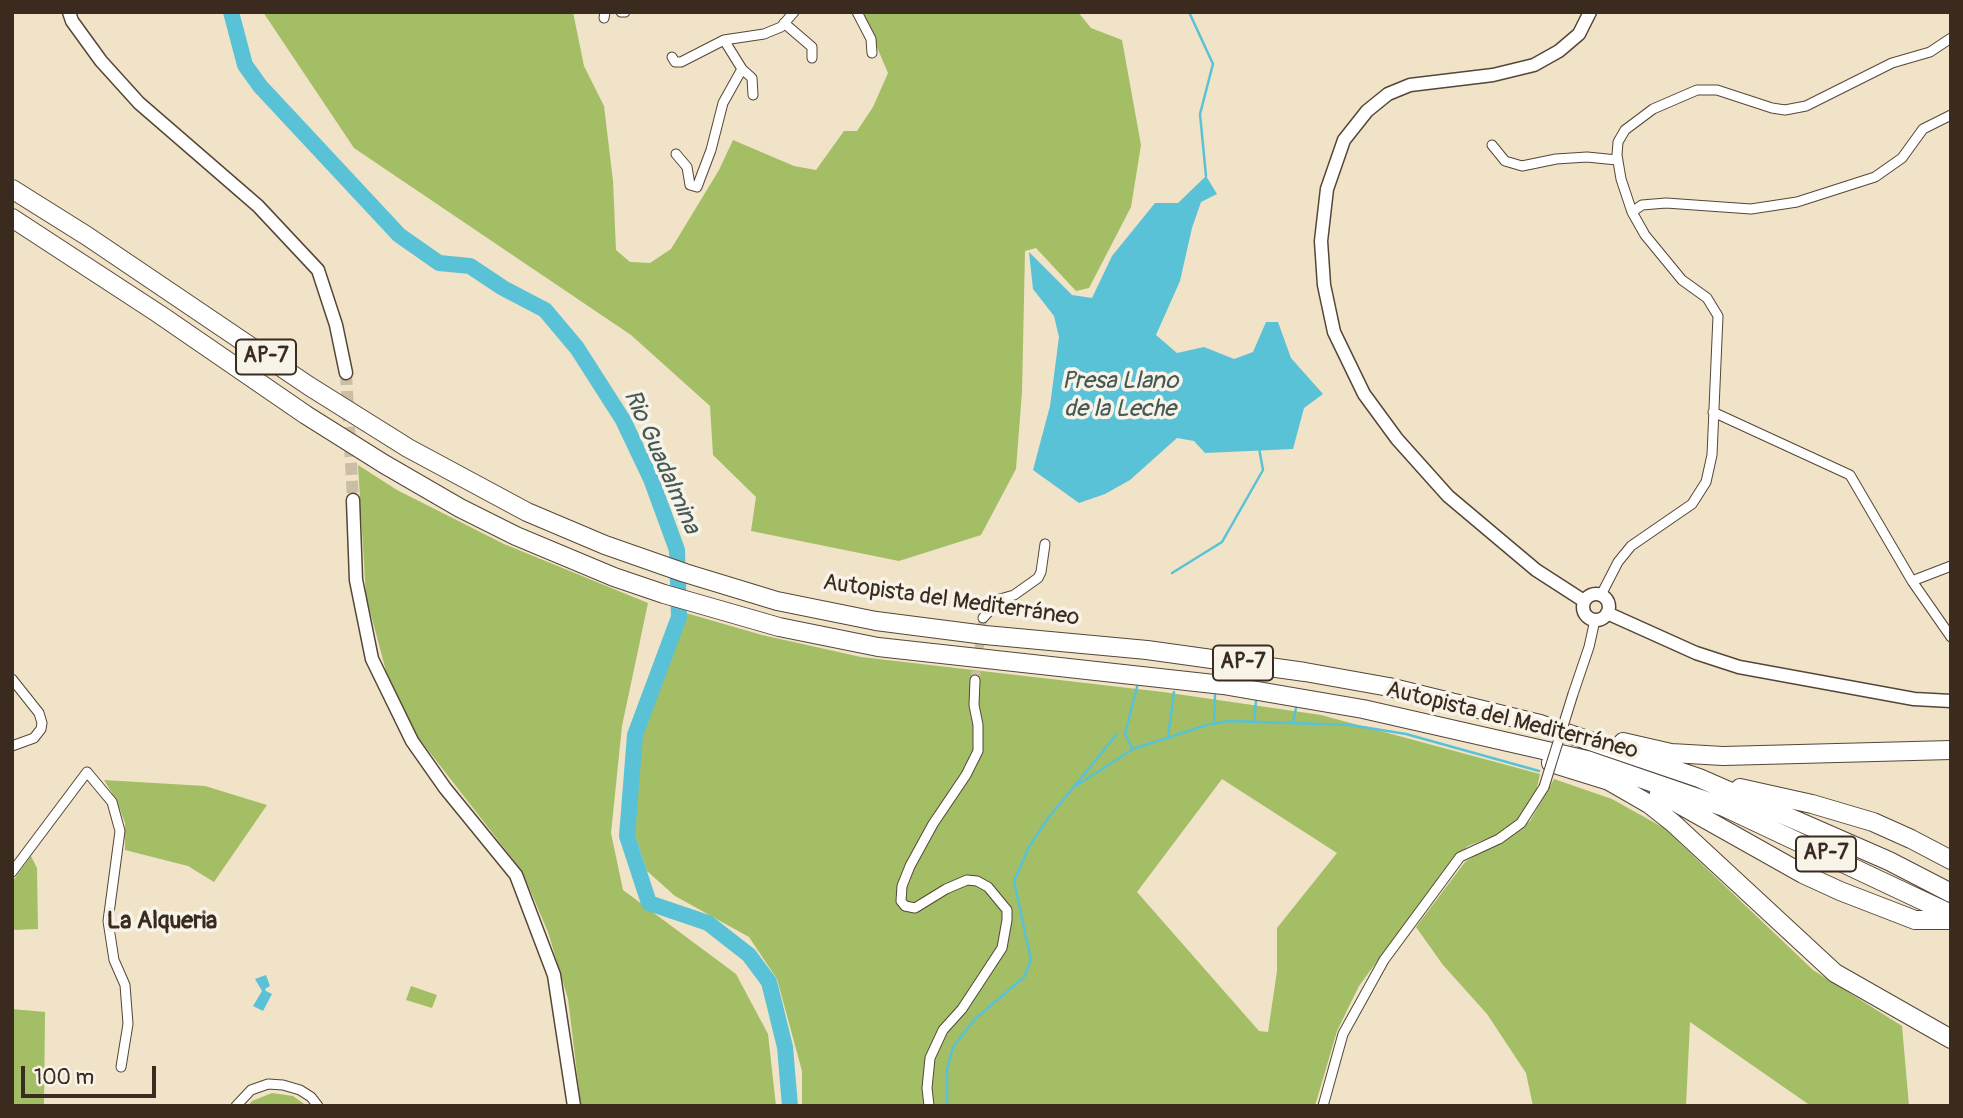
<!DOCTYPE html>
<meta charset="utf-8">
<style>
body{margin:0}
#map{position:relative;width:1963px;height:1118px;overflow:hidden;background:#f0e3c7;font-family:Pangolin,sans-serif}
canvas{display:block}
.frame{position:absolute;inset:0;border:14px solid #3b2a1e;pointer-events:none}
.scale{position:absolute;left:21px;top:1066px;width:135px;height:32px;box-sizing:border-box;border:4px solid #3b2a1e;border-top:0;padding-left:9px;font-size:21px;line-height:24px;white-space:nowrap;color:#3b2a1e;-webkit-text-stroke:5px #f7f3e8;paint-order:stroke}
</style>
<div id="map">
<canvas width="1963" height="1118"></canvas>
<div class="frame"></div>
<div class="scale">100 m</div>
</div>
<script>
const context = document.querySelector('canvas').getContext('2d');
context.lineJoin = 'round';
function paint(path, color) { context.fillStyle = color; context.fill(path, 'evenodd'); }
const poly = rows => new Path2D(rows.map(r => 'M' + r).join(''));
function trace(path, color, width, dash) { context.strokeStyle = color; context.lineWidth = width; context.lineCap = dash ? 'butt' : 'round'; context.setLineDash(dash || []); context.stroke(path); }
function label(font, color, halo, rows, align = 'center') {
  context.font = font + ' Pangolin,sans-serif'; context.lineWidth = 7; context.setLineDash([]); context.textBaseline = 'middle'; context.strokeStyle = halo; context.fillStyle = color; for (const [text, x, y, turn = 0] of rows) {
    context.save(); context.translate(x, y); context.rotate((+turn || 0) * Math.PI / 180); context.textAlign = isNaN(turn) ? turn : align; if (halo) context.strokeText(text, 0, 0); context.fillText(text, 0, 0); context.restore();
  }
}
paint(poly([
 [263,12,573,12,584,66,604,106,613,181,616,250,630,262,650,263,671,249,719,170,733,140,794,166,816,170,844,131,857,131,873,107,888,73,862,12,1078,12,1091,28,1122,40,1141,145,1131,207,1089,288,1076,291,1036,248,1025,251,1022,392,1016,469,981,535,899,561,751,531,756,497,713,455,710,406,631,335,354,148],
 [358,465,397,490,504,544,648,603,622,726,611,833,623,890,736,974,768,1034,776,1106,581,1106,568,999,548,932,522,871,417,736,386,671,366,596],
 [686,613,762,635,861,657,1163,692,1321,715,1540,774,1536,792,1521,817,1496,835,1468,846,1452,859,1359,986,1337,1031,1315,1106,802,1106,802,1071,777,979,749,937,675,896,647,871,633,829,641,739],
 [1222,779,1337,853,1277,928,1277,971,1268,1032,1259,1031,1137,892],
 [1554,779,1612,799,1664,828,1813,970,1902,1026,1909,1106,1811,1106,1690,1022,1686,1106,1533,1106,1526,1073,1487,1014,1443,965,1416,927,1465,862,1530,821],
 [104,780,205,786,267,805,214,882,188,866,125,850,125,823,117,801],
 [31,856,37,868,38,929,12,930,12,882],
 [411,986,437,995,432,1008,406,1000],
 [12,1009,45,1012,44,1106,12,1106],
 [272,1093,293,1096,307,1106,248,1106,252,1101]
]), '#a3be65');
paint(poly([
 [1206,176,1217,194,1201,202,1192,228,1180,281,1156,335,1177,353,1204,347,1234,359,1253,352,1266,322,1278,322,1291,358,1323,394,1304,408,1293,449,1205,453,1194,441,1177,438,1130,480,1105,494,1079,503,1033,470,1050,406,1059,337,1054,316,1033,289,1029,252,1072,295,1092,298,1112,256,1155,203,1178,203],
 [266,975,270,986,265,989,266,991,272,994,263,1011,253,1006,262,991,255,979]
]), '#59c2d6');
trace(poly([
 [1189,12,1213,64,1200,114,1206,176],
 [1172,573,1222,542,1263,470,1259,448],
 [1254,722,1256,701],
 [1293,722,1296,708],
 [1214,724,1215,695],
 [1168,737,1174,692],
 [1133,749,1125,734,1137,687],
 [1074,787,1133,749,1207,725,1229,721,1350,725,1406,734,1539,771],
 [947,1106,947,1070,953,1047,975,1019,1024,977,1031,960,1014,881,1029,847,1049,817,1117,734]
]), '#59c2d6', 2.5);
trace(poly([
 [231,12,245,65,260,86,399,235,439,263,470,266,503,288,545,310,577,348,623,420,651,479,677,550,679,617,635,735,627,836,649,903,708,923,749,955,769,982,785,1047,790,1106]
]), '#59c2d6', 16);
trace(poly([
 [975,680,983,618]
]), '#ccbea5', 9, [9, 4.5]);
trace(poly([
 [346,373,353,500]
]), '#ccbea5', 12, [12, 6]);
const minor = poly([
 [621,12,625,12],
 [857,12,871,39,872,53],
 [604,18,605,12],
 [784,23,812,47,812,58],
 [672,57,675,62,681,62,724,40,764,34,781,27,794,12],
 [742,69,752,78,753,95],
 [1492,145,1505,161,1522,166,1556,159,1587,157,1617,160],
 [676,154,687,167,690,185,697,187,711,150,723,103,742,69,724,40],
 [1632,212,1642,205,1666,203,1751,209,1797,202,1875,177,1902,158,1923,129,1951,115],
 [1713,412,1850,475,1912,581,1951,637],
 [1912,581,1951,566],
 [1601,595,1618,562,1631,546,1692,504,1706,482,1712,455,1718,316,1707,298,1682,280,1645,235,1632,212,1621,179,1617,155,1618,142,1625,130,1653,109,1697,90,1717,90,1772,108,1785,110,1806,106,1892,63,1930,52,1951,38],
 [983,618,1000,599,1014,595,1038,578,1041,572,1045,544],
 [12,679,39,713,42,723,41,729,34,738,12,746],
 [1573,694,1589,647,1595,620],
 [12,872,87,772,112,802,120,831,108,921,114,960,125,985,128,1024,121,1067],
 [236,1106,251,1090,268,1084,283,1085,300,1090,311,1097,318,1106],
 [929,1106,927,1088,930,1058,943,1030,962,1009,1002,948,1007,920,1007,910,988,887,977,881,967,880,946,889,915,908,905,906,901,901,902,886,910,866,933,824,966,775,978,751,978,725,974,705,975,680],
 [1323,1106,1343,1034,1384,960,1460,857,1499,839,1521,823,1544,787]
]);
const tertiary = poly([
 '1583 607a13 13 0 1 1 26 0a13 13 0 1 1-26 0Z',
 [1584,601,1536,570,1448,496,1397,439,1364,394,1334,332,1324,285,1321,241,1327,189,1344,140,1367,111,1388,94,1410,85,1493,75,1534,65,1559,51,1579,34,1590,12],
 [1607,613,1696,653,1739,667,1914,699,1951,701]
]);
const secondary = poly([
 [69,12,72,21,101,61,139,103,258,206,318,270,336,325,346,373],
 [353,500,356,580,372,659,412,741,445,788,516,875,554,975,574,1106]
]);
const motorway = poly([
 [12,189,87,236,309,386,408,448,527,512,605,545,685,573,777,601,876,621,985,635,1147,650,1305,672,1389,687,1540,724,1699,778,1889,861,1951,893],
 [12,218,159,314,306,415,384,464,460,508,516,536,614,577,664,594,779,627,878,647,1223,685,1363,709,1587,760,1724,807,1951,914],
 [1623,742,1671,753,1723,756,1951,750],
 [1551,763,1609,781,1649,804,1673,823,1835,973,1951,1039],
 [1740,788,1812,804,1873,822,1911,839,1951,860],
 [1659,793,1803,874,1840,891,1915,920,1951,920]
]);
trace(minor, '#564637', 11);
trace(tertiary, '#564637', 15);
trace(secondary, '#564637', 15);
trace(motorway, '#564637', 20);
trace(minor, '#fff', 9);
trace(tertiary, '#fff', 12);
trace(secondary, '#fff', 12);
trace(motorway, '#fff', 18);
const minorBridge = poly([
 [1544,787,1573,694]
]);
trace(minorBridge, '#564637', 11, []);
trace(minorBridge, '#fff', 9);
for (const [x, y, w] of [
 [266,357,60],
 [1243,663,60],
 [1826,854,60]
]) { const box = new Path2D(); box.roundRect(x - w / 2, y - 17.5, w, 35, 5); context.fillStyle = '#f7f3e8'; context.fill(box); trace(box, '#3b2a1e', 2); }
label('bold 21px', '#3b2a1e', null, [
 ["AP-7",266,357],
 ["AP-7",1243,663],
 ["AP-7",1826,854]
]);
label('23px', '#3b2a1e', '#f7f3e8', [
 ["Autopista del Mediterráneo",951,601,8],
 ["Autopista del Mediterráneo",1512,721,14]
]);
label('italic 24px', '#445855', '#f7f3e8', [
 ["Presa Llano",1120,382],
 ["de la Leche",1120,410],
 ["Rio Guadalmina",661,462,66]
]);
label('bold 24px', '#3b2a1e', '#f7f3e8', [
 ["La Alqueria",162,922]
]);
</script>
